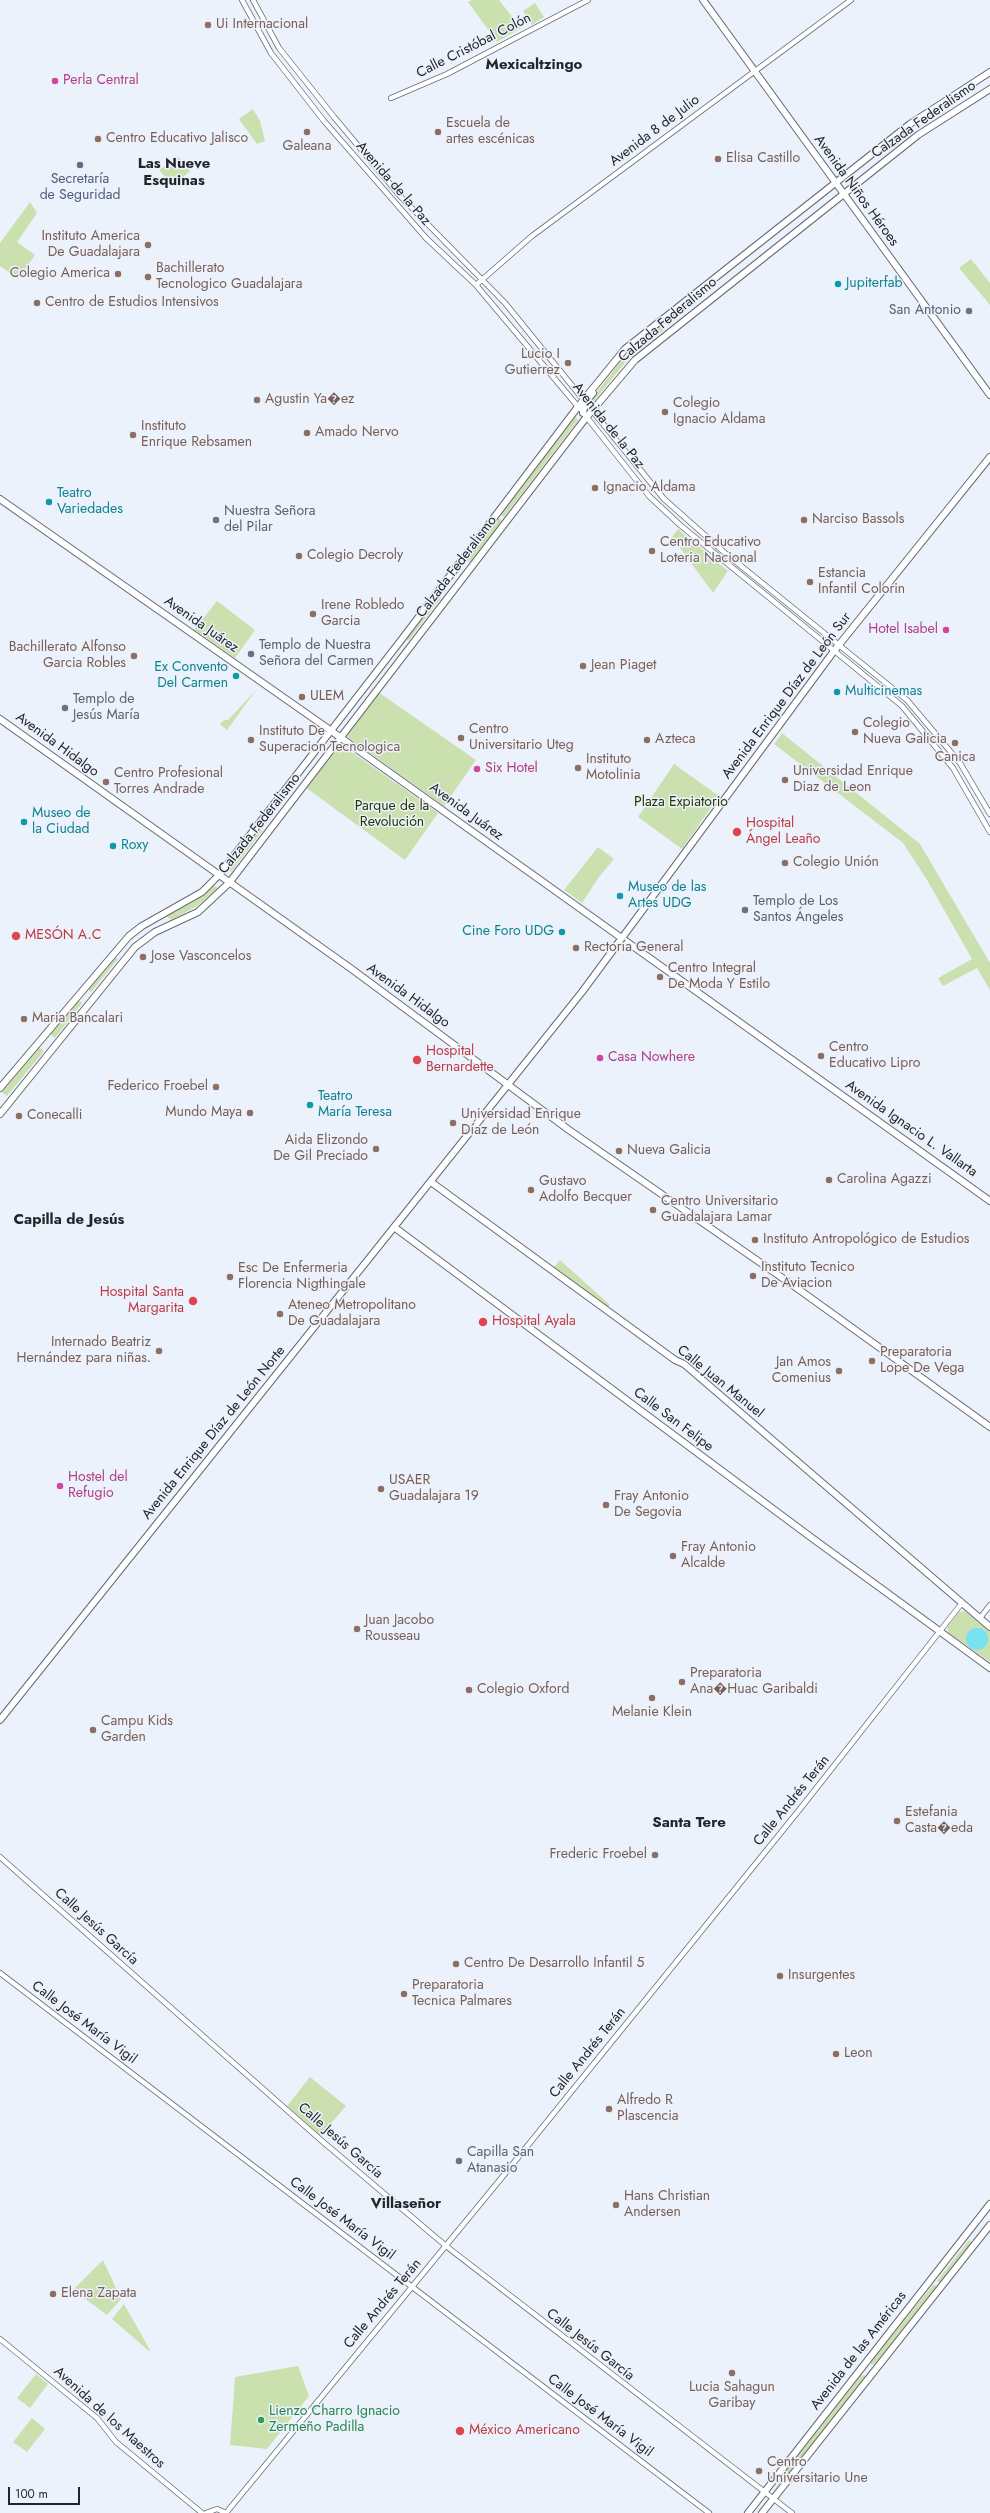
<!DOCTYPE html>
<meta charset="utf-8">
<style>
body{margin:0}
#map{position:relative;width:990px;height:2513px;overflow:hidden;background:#ecf2fc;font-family:Jost,sans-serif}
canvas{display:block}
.scale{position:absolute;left:8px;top:2487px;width:72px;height:18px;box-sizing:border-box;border:2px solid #232629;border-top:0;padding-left:5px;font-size:12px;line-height:14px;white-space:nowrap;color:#232629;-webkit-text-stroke:3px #ecf2fc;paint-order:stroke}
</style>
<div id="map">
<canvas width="990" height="2513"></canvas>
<div class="scale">100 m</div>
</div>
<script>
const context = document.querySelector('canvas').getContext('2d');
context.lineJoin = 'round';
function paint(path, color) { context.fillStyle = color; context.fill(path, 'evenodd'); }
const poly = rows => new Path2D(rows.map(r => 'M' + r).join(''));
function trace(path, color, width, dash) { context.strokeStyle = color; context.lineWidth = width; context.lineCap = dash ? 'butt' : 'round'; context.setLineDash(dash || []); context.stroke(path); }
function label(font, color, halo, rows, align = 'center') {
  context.font = font + ' Jost,sans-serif'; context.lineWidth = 3; context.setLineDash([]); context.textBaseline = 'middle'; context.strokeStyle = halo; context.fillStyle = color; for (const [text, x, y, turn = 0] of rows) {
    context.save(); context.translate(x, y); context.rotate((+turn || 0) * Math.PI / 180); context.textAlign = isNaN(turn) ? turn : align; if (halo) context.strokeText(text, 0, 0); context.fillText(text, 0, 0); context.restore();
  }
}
paint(poly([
 [472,0,499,0,521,28,497,42,468,2],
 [535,3,544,17,532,25,523,11],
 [253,109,260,121,265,141,257,144,239,119],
 [179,157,190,171,173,186,159,170],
 [30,202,37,213,17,242,35,255,18,279,0,266,0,243],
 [971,259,990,283,990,305,959,268],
 [662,323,666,328,632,355,629,351],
 [625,355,628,359,590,406,588,404],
 [575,416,578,420,504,517,499,514],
 [497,517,502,521,470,562,465,558],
 [678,529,728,571,713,593,672,537],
 [437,594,441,598,408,641,404,637],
 [217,601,255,630,235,658,194,630],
 [256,690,227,730,220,724,224,720,228,720],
 [378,692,476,760,444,806,345,735],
 [782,733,920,844,990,963,990,990,977,968,943,986,938,978,972,959,927,880,903,843,774,744],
 [339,743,438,813,405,860,305,787],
 [674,764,719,796,682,849,638,817],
 [257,827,262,831,231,872,227,868],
 [598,847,614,859,599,877,582,903,564,890],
 [213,885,218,888,197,906,172,920,166,916,192,902],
 [114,956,118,959,91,992,87,989],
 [78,1000,82,1003,55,1038,50,1034],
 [39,1047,44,1051,7,1096,0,1091],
 [560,1260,610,1305,608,1307,554,1267],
 [965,1611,990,1632,990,1662,949,1633,947,1628,959,1612],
 [310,2077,346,2106,320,2136,287,2106],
 [969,2240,973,2243,940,2283,937,2281],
 [103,2260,121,2299,107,2315,73,2290],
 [933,2285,936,2285,936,2288,875,2364,871,2365,871,2361],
 [124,2304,150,2350,149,2351,112,2319],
 [298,2366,309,2396,267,2449,230,2445,235,2377],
 [36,2374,48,2384,30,2408,17,2398],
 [865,2375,865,2379,773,2492,782,2479,785,2471,860,2376],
 [32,2418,45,2429,27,2452,13,2442]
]), '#cbe0af');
paint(poly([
 '966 1639a11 11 0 1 1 22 0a11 11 0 1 1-22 0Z'
]), '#77e2f1');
const minor = poly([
 [242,0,271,53,324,121,426,238,476,285,580,409],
 [253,0,279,48,334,117,401,197,505,303,664,499,725,553,907,700,960,763,990,814],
 [391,98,447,74,588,0],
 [476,285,532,236,851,0],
 [585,415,649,496,680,525,902,706,953,768,990,832],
 [980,1618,990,1605],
 [0,1857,322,2141,446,2246,792,2513],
 [0,1973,709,2513],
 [0,2339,97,2418,116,2442,202,2513],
 [206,2513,217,2509,226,2513],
 [226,2513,499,2181,800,1809,962,1603]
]);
const major = poly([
 [703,0,990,395],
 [583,413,585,403,593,393],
 [0,499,330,730,990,1201],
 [0,719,353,970,569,1130,794,1286,990,1427],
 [0,1088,129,936,142,926,202,892,219,875,402,639,577,408,625,349,910,124,990,72],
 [0,1114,135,947,155,932,198,912,229,883,585,419,635,360,918,135,990,89],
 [431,1182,675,1360,684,1364,990,1627],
 [394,1227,812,1538,990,1668],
 [0,1720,582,992,834,651,990,457],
 [748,2513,990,2204],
 [762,2513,990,2225]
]);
trace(minor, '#666b73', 6);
trace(major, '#666b73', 8);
trace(minor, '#fff', 4.5);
trace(major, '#fff', 6);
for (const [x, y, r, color] of [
 [208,25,4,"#8d6e63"],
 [55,81,4,"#d1479c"],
 [307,132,4,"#8d6e63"],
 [438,132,4,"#8d6e63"],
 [98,139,4,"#8d6e63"],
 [718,159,4,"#8d6e63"],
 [80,165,4,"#5c6f8a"],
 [148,245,4,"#8d6e63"],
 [118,274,4,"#8d6e63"],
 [148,277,4,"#8d6e63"],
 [838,284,4,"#0f9aa8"],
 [37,303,4,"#8d6e63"],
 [969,311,4,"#6b7280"],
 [568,363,4,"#8d6e63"],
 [257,400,4,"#8d6e63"],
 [665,412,4,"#8d6e63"],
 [307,433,4,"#8d6e63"],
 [133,435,4,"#8d6e63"],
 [595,488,4,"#8d6e63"],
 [49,502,4,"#0f9aa8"],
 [216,520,4,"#6b7280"],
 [804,520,4,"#8d6e63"],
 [652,551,4,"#8d6e63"],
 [299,556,4,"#8d6e63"],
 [810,582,4,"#8d6e63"],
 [313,614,4,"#8d6e63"],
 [946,630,4,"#d1479c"],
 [251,654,4,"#6b7280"],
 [134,656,4,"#8d6e63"],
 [583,666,4,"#8d6e63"],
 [236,676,4,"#0f9aa8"],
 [837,692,4,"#0f9aa8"],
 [302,697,4,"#8d6e63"],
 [65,708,4,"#6b7280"],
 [855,732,4,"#8d6e63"],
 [461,738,4,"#8d6e63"],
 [251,740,4,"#8d6e63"],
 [647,740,4,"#8d6e63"],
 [955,743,4,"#8d6e63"],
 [578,768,4,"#8d6e63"],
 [477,769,4,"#d1479c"],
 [785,780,4,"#8d6e63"],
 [106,782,4,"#8d6e63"],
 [24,822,4,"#0f9aa8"],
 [737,832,5,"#e0444e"],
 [113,846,4,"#0f9aa8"],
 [785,863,4,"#8d6e63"],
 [620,896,4,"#0f9aa8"],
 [745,910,4,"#6b7280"],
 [562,932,4,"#0f9aa8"],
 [16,936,5,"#e0444e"],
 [576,948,4,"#8d6e63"],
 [143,957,4,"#8d6e63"],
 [660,977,4,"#8d6e63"],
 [24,1019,4,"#8d6e63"],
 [821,1056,4,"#8d6e63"],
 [600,1058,4,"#d1479c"],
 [417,1060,5,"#e0444e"],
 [216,1087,4,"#8d6e63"],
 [310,1105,4,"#0f9aa8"],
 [250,1113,4,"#8d6e63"],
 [19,1116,4,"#8d6e63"],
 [453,1123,4,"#8d6e63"],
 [376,1149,4,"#8d6e63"],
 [619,1151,4,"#8d6e63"],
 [829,1180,4,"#8d6e63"],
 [531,1190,4,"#8d6e63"],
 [653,1210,4,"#8d6e63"],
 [755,1240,4,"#8d6e63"],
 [753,1276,4,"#8d6e63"],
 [230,1277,4,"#8d6e63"],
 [193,1301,5,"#e0444e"],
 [280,1314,4,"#8d6e63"],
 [483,1322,5,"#e0444e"],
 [159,1351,4,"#8d6e63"],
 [872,1361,4,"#8d6e63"],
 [839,1371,4,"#8d6e63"],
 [60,1486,4,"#d1479c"],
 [381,1489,4,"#8d6e63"],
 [606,1505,4,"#8d6e63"],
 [673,1556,4,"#8d6e63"],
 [357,1629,4,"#8d6e63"],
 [682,1682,4,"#8d6e63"],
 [469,1690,4,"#8d6e63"],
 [652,1698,4,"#8d6e63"],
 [93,1730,4,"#8d6e63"],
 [897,1821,4,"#8d6e63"],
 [655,1855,4,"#8d6e63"],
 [456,1964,4,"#8d6e63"],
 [780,1976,4,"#8d6e63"],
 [404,1994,4,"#8d6e63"],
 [836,2054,4,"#8d6e63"],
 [609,2109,4,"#8d6e63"],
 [459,2161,4,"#6b7280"],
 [616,2205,4,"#8d6e63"],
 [53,2294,4,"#8d6e63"],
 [732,2373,4,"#8d6e63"],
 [261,2420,4,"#2e9e5b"],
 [460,2431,5,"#e0444e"],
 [759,2471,4,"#8d6e63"]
]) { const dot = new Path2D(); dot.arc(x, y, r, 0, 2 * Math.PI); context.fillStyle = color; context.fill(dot); trace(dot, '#ecf2fc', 1.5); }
label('14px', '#785e54', '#ecf2fc', [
 ["Ui Internacional",216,25],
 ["Escuela de",446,124],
 ["artes escénicas",446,140],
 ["Centro Educativo Jalisco",106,139],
 ["Galeana",307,147,"center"],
 ["Elisa Castillo",726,159],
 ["Instituto America",140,237,"right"],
 ["De Guadalajara",140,253,"right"],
 ["Bachillerato",156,269],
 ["Tecnologico Guadalajara",156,285],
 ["Colegio America",110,274,"right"],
 ["Centro de Estudios Intensivos",45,303],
 ["Lucio I",560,355,"right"],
 ["Gutierrez",560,371,"right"],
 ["Agustin Ya�ez",265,400],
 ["Colegio",673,404],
 ["Ignacio Aldama",673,420],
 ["Instituto",141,427],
 ["Enrique Rebsamen",141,443],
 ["Amado Nervo",315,433],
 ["Ignacio Aldama",603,488],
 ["Narciso Bassols",812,520],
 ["Centro Educativo",660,543],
 ["Loteria Nacional",660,559],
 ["Colegio Decroly",307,556],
 ["Estancia",818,574],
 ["Infantil Colorin",818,590],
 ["Irene Robledo",321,606],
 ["Garcia",321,622],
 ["Bachillerato Alfonso",126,648,"right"],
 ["Garcia Robles",126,664,"right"],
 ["Jean Piaget",591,666],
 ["ULEM",310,697],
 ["Colegio",863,724],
 ["Nueva Galicia",863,740],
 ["Centro",469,730],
 ["Universitario Uteg",469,746],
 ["Instituto De",259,732],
 ["Superacion Tecnologica",259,748],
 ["Azteca",655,740],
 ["Canica",955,758,"center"],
 ["Instituto",586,760],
 ["Motolinia",586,776],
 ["Universidad Enrique",793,772],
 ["Diaz de Leon",793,788],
 ["Centro Profesional",114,774],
 ["Torres Andrade",114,790],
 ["Colegio Unión",793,863],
 ["Rectoría General",584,948],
 ["Jose Vasconcelos",151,957],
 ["Centro Integral",668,969],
 ["De Moda Y Estilo",668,985],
 ["Maria Bancalari",32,1019],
 ["Centro",829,1048],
 ["Educativo Lipro",829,1064],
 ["Federico Froebel",208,1087,"right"],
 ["Mundo Maya",242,1113,"right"],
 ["Universidad Enrique",461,1115],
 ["Díaz de León",461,1131],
 ["Conecalli",27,1116],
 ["Aida Elizondo",368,1141,"right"],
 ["De Gil Preciado",368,1157,"right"],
 ["Nueva Galicia",627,1151],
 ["Carolina Agazzi",837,1180],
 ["Gustavo",539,1182],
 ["Adolfo Becquer",539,1198],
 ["Centro Universitario",661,1202],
 ["Guadalajara Lamar",661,1218],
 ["Instituto Antropológico de Estudios",763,1240],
 ["Instituto Tecnico",761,1268],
 ["De Aviacion",761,1284],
 ["Esc De Enfermeria",238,1269],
 ["Florencia Nigthingale",238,1285],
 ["Ateneo Metropolitano",288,1306],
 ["De Guadalajara",288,1322],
 ["Internado Beatriz",151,1343,"right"],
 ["Hernández para niñas.",151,1359,"right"],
 ["Preparatoria",880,1353],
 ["Lope De Vega",880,1369],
 ["Jan Amos",831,1363,"right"],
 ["Comenius",831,1379,"right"],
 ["USAER",389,1481],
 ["Guadalajara 19",389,1497],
 ["Fray Antonio",614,1497],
 ["De Segovia",614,1513],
 ["Fray Antonio",681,1548],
 ["Alcalde",681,1564],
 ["Juan Jacobo",365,1621],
 ["Rousseau",365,1637],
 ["Preparatoria",690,1674],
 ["Ana�Huac Garibaldi",690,1690],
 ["Colegio Oxford",477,1690],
 ["Melanie Klein",652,1713,"center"],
 ["Campu Kids",101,1722],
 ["Garden",101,1738],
 ["Estefania",905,1813],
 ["Casta�eda",905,1829],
 ["Frederic Froebel",647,1855,"right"],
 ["Centro De Desarrollo Infantil 5",464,1964],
 ["Insurgentes",788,1976],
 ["Preparatoria",412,1986],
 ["Tecnica Palmares",412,2002],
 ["Leon",844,2054],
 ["Alfredo R",617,2101],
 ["Plascencia",617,2117],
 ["Hans Christian",624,2197],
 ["Andersen",624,2213],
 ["Elena Zapata",61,2294],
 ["Lucia Sahagun",732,2388,"center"],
 ["Garibay",732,2404,"center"],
 ["Centro",767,2463],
 ["Universitario Une",767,2479]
], 'left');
label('14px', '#232629', '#ecf2fc', [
 ["Calle Cristóbal Colón",474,46,-27],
 ["Calzada Federalismo",924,120,-35],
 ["Avenida 8 de Julio",655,131,-37],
 ["Avenida de la Paz",393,184,49],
 ["Avenida Niños Héroes",856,191,54],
 ["Calzada Federalismo",668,320,-40],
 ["Avenida de la Paz",608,426,51],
 ["Calzada Federalismo",457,567,-53],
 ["Avenida Juárez",201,625,35],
 ["Avenida Enrique Díaz de León Sur",787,696,-53],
 ["Avenida Hidalgo",57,745,36],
 ["Avenida Juárez",466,812,36],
 ["Calzada Federalismo",260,824,-52],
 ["Avenida Hidalgo",408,996,36],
 ["Avenida Ignacio L. Vallarta",911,1129,35],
 ["Calle Juan Manuel",720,1382,39],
 ["Calle San Felipe",673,1420,37],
 ["Avenida Enrique Díaz de León Norte",214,1433,-51],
 ["Calle Andrés Terán",792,1801,-51],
 ["Calle Jesús García",96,1927,42],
 ["Calle José María Vigil",84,2023,37],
 ["Calle Andrés Terán",588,2053,-51],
 ["Calle Jesús García",340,2141,41],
 ["Calle José María Vigil",342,2219,37],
 ["Calle Andrés Terán",383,2304,-50],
 ["Calle Jesús García",590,2345,38],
 ["Avenida de las Américas",859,2351,-52],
 ["Calle José María Vigil",600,2416,37],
 ["Avenida de los Maestros",109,2418,42]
]);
label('14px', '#b23c85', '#ecf2fc', [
 ["Perla Central",63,81],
 ["Hotel Isabel",938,630,"right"],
 ["Six Hotel",485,769],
 ["Casa Nowhere",608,1058],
 ["Hostel del",68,1478],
 ["Refugio",68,1494]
], 'left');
label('14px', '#4e5e75', '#ecf2fc', [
 ["Secretaría",80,180],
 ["de Seguridad",80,196]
]);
label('14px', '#0d838f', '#ecf2fc', [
 ["Jupiterfab",846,284],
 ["Teatro",57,494],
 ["Variedades",57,510],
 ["Ex Convento",228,668,"right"],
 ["Del Carmen",228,684,"right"],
 ["Multicinemas",845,692],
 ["Museo de",32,814],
 ["la Ciudad",32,830],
 ["Roxy",121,846],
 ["Museo de las",628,888],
 ["Artes UDG",628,904],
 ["Cine Foro UDG",554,932,"right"],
 ["Teatro",318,1097],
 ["María Teresa",318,1113]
], 'left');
label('14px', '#5b616d', '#ecf2fc', [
 ["San Antonio",961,311,"right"],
 ["Nuestra Señora",224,512],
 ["del Pilar",224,528],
 ["Templo de Nuestra",259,646],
 ["Señora del Carmen",259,662],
 ["Templo de",73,700],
 ["Jesús María",73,716],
 ["Templo de Los",753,902],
 ["Santos Ángeles",753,918],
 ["Capilla San",467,2153],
 ["Atanasio",467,2169]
], 'left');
label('14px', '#243500', '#ecf2fc', [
 ["Plaza Expiatorio",681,803],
 ["Parque de la",392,807],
 ["Revolución",392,823]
]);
label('14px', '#be3a42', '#ecf2fc', [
 ["Hospital",746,824],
 ["Ángel Leaño",746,840],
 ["MESÓN A.C",25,936],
 ["Hospital",426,1052],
 ["Bernardette",426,1068],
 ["Hospital Santa",184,1293,"right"],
 ["Margarita",184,1309,"right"],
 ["Hospital Ayala",492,1322],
 ["México Americano",469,2431]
], 'left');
label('14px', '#27864d', '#ecf2fc', [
 ["Lienzo Charro Ignacio",269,2412],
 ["Zermeño Padilla",269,2428]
], 'left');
label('bold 15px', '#232629', '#ecf2fc', [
 ["Mexicaltzingo",534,65],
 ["Las Nueve",174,164],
 ["Esquinas",174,181],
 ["Capilla de Jesús",69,1220],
 ["Santa Tere",689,1823],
 ["Villaseñor",406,2204]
]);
</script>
